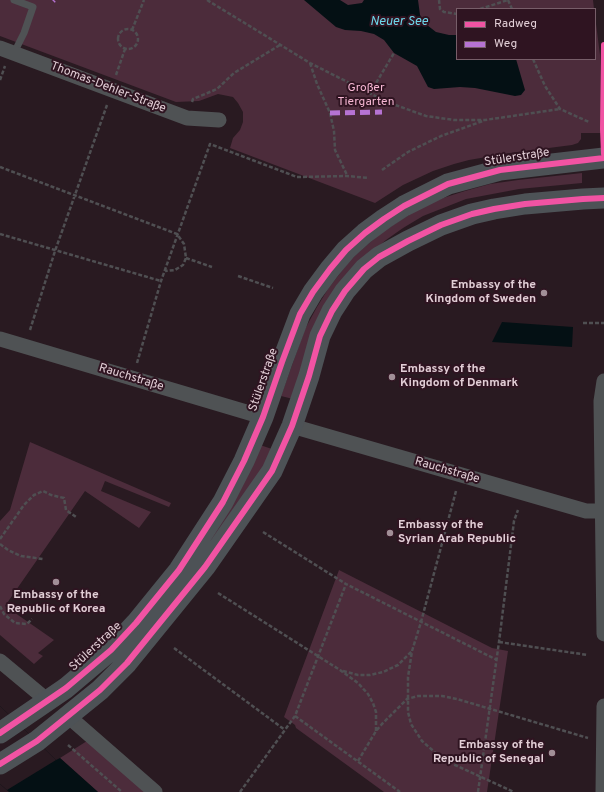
<!DOCTYPE html>
<meta charset="utf-8">
<style>
body{margin:0}
#map{position:relative;width:604px;height:792px;overflow:hidden;background:#291a21;font-family:Overpass,sans-serif}
canvas{display:block}
.legend{position:absolute;left:456px;top:8px;width:140px;height:52px;box-sizing:border-box;background:#2f1421;border:1px solid #775e69;margin:0;padding:5px 7px;list-style:none;font-size:12px;color:#e2ced6}
.legend li{display:flex;align-items:center;gap:8px;height:20px}
.legend b{width:20px;border:1px solid #775e69}
</style>
<div id="map">
<canvas width="604" height="792"></canvas>
<ul class="legend">
<li><b style="height:5px;background:#f153a3"></b>Radweg</li>
<li><b style="height:5px;background:#b673d3"></b>Weg</li>
</ul>
</div>
<script>
const context = document.querySelector('canvas').getContext('2d');
context.lineJoin = 'round';
function paint(path, color) { context.fillStyle = color; context.fill(path, 'evenodd'); }
const poly = rows => new Path2D(rows.map(r => 'M' + r).join(''));
function trace(path, color, width, dash) { context.strokeStyle = color; context.lineWidth = width; context.lineCap = dash ? 'butt' : 'round'; context.setLineDash(dash || []); context.stroke(path); }
function label(font, color, halo, rows, align = 'center') {
  context.font = font + ' Overpass,sans-serif'; context.lineWidth = 4; context.setLineDash([]); context.textBaseline = 'middle'; context.strokeStyle = halo; context.fillStyle = color; for (const [text, x, y, turn = 0] of rows) {
    context.save(); context.translate(x, y); context.rotate((+turn || 0) * Math.PI / 180); context.textAlign = isNaN(turn) ? turn : align; if (halo) context.strokeText(text, 0, 0); context.fillText(text, 0, 0); context.restore();
  }
}
paint(poly([
 [0,0,593,0,594,9,457,9,457,59,595,59,595,16,600,55,601,133,581,133,581,139,578,143,572,145,510,153,469,160,454,164,433,171,403,185,375,203,230,148,233,138,240,130,243,122,243,112,238,103,233,97,218,94,199,101,176,102,0,36],
 [582,173,582,183,519,189,466,199,423,216,403,228,386,240,373,251,293,399,281,396,305,329,317,307,328,289,351,259,382,232,420,208,443,198,465,191,490,184,518,180],
 [30,442,171,503,169,507,105,481,101,491,151,512,139,528,85,491,5,606,54,640,38,653,43,656,34,664,0,635,0,521,10,510],
 [260,445,272,449,258,480,208,552,203,545],
 [339,570,492,648,508,651,487,792,384,792,296,728,295,725,284,717],
 [87,741,147,792,98,792,60,758]
]), '#4c2c3b');
paint(poly([
 [304,0,340,0,348,5,362,3,364,0,418,0,420,15,427,25,436,32,449,35,457,35,457,59,516,59,525,90,521,95,515,96,475,88,460,87,434,89,428,87,417,66,394,53,384,40,374,34,361,31,345,30,336,27],
 [502,322,573,327,572,347,492,342],
 [0,706,56,760,60,758,98,792,9,792,0,784]
]), '#041014');
paint(poly([
 [0,706,56,760,7,790,0,784]
]), '#291a21');
trace(poly([
 [207,0,310,63,387,102,426,116,454,120,485,120,560,109],
 [439,0,440,9,444,12,457,14],
 [508,0,512,9],
 [480,9,508,0],
 '118 39a10 10 0 1 1 20 0a10 10 0 1 1-20 0Z',
 [132,30,144,0],
 [533,59,545,86,560,109,589,122],
 [310,63,317,84,330,113,334,131,335,150,347,175],
 [116,75,125,49],
 [0,80,5,66],
 [370,93,394,53],
 [192,102,193,99,217,89,234,73,280,45],
 [0,167,177,234,184,244,186,258,183,265,175,270,165,271],
 [382,170,408,152,441,136,483,121],
 [0,234,161,281],
 [186,258,212,267],
 [238,276,273,288],
 [583,323,604,323],
 [30,330,55,251,107,105],
 [137,363,161,281,210,144,297,177,347,176,369,178],
 [456,491,421,622,412,651,408,677,408,712,411,724,422,741,438,755,455,765,514,792],
 [263,532,346,584,497,660],
 [0,539,24,505,34,495,43,491,51,495,64,498,66,510,76,517],
 [0,544,8,550,21,556,43,559],
 [218,593,340,670,358,683,368,694,373,703,376,712,376,731],
 [0,606,4,614,15,623,27,624,32,619],
 [499,642,588,655],
 [174,648,285,730],
 [343,671,358,675,370,675,383,672,398,665,412,651],
 [295,716,400,792],
 [68,745,122,792],
 [358,761,376,731,382,724,407,699,418,696,442,696,457,699,588,738],
 [240,792,295,716,346,584],
 [478,792,499,642,514,521,518,510]
]), '#4f4f52', 2.5, [4, 2]);
trace(poly([
 [14,53,24,33,33,7,14,0]
]), '#4f5254', 7);
trace(poly([
 [0,48,187,118,219,120],
 [0,339,263,417],
 [604,381,601,401,604,634],
 [292,426,586,511,602,511],
 [0,661,48,701],
 [68,716,155,792],
 [603,792,604,706]
]), '#4f5254', 15);
trace(poly([
 [0,733,66,688,111,650,136,623,179,570,223,502,244,461,263,417,282,362,300,314,313,292,330,269,346,250,365,233,384,219,404,206,448,184,500,170,604,158],
 [0,764,37,741,100,690,127,663,205,567,272,471,292,426,309,376,320,336,332,311,345,291,364,269,379,257,408,241,441,225,472,214,494,209,525,204,583,199,604,198]
]), '#4d5256', 21);
trace(poly([
 [53,1,54,0],
 [330,113,382,112]
]), '#b673d3', 5, [10, 5]);
trace(poly([
 [604,45,603,129,604,154],
 [0,733,66,688,111,650,136,623,179,570,223,502,244,461,263,417,282,362,300,314,313,292,330,269,346,250,365,233,384,219,404,206,448,184,500,170,604,158],
 [0,764,37,741,100,690,127,663,205,567,272,471,292,426,309,376,320,336,332,311,345,291,364,269,379,257,408,241,441,225,472,214,494,209,525,204,583,199,604,198]
]), '#f153a3', 6);
for (const [x, y, r, color] of [
 [544,293,4,"#a18f97"],
 [392,377,4,"#a18f97"],
 [390,533,4,"#a18f97"],
 [56,582,4,"#a18f97"],
 [552,753,4,"#a18f97"]
]) { const dot = new Path2D(); dot.arc(x, y, r, 0, 2 * Math.PI); context.fillStyle = color; context.fill(dot); trace(dot, '#2f1421', 1.5); }
label('12px', '#e2ced6', '#2f1421', [
 ["Thomas-Dehler-Straße",108,88,21],
 ["Stülerstraße",517,158,-9],
 ["Rauchstraße",131,378,17],
 ["Stülerstraße",264,380,-71],
 ["Rauchstraße",447,471,16],
 ["Stülerstraße",96,647,-43]
]);
label('12px', '#f6b7d3', '#2f1421', [
 ["Großer",366,89],
 ["Tiergarten",366,103]
]);
label('bold 12px', '#e2ced6', '#2f1421', [
 ["Embassy of the",536,286],
 ["Kingdom of Sweden",536,300],
 ["Embassy of the",400,370,"left"],
 ["Kingdom of Denmark",400,384,"left"],
 ["Embassy of the",398,526,"left"],
 ["Syrian Arab Republic",398,540,"left"],
 ["Embassy of the",56,596,"center"],
 ["Republic of Korea",56,610,"center"],
 ["Embassy of the",544,746],
 ["Republic of Senegal",544,760]
], 'right');
label('italic 13px', '#6dd6e9', '#2f1421', [
 ["Neuer See",399,22]
]);
</script>
